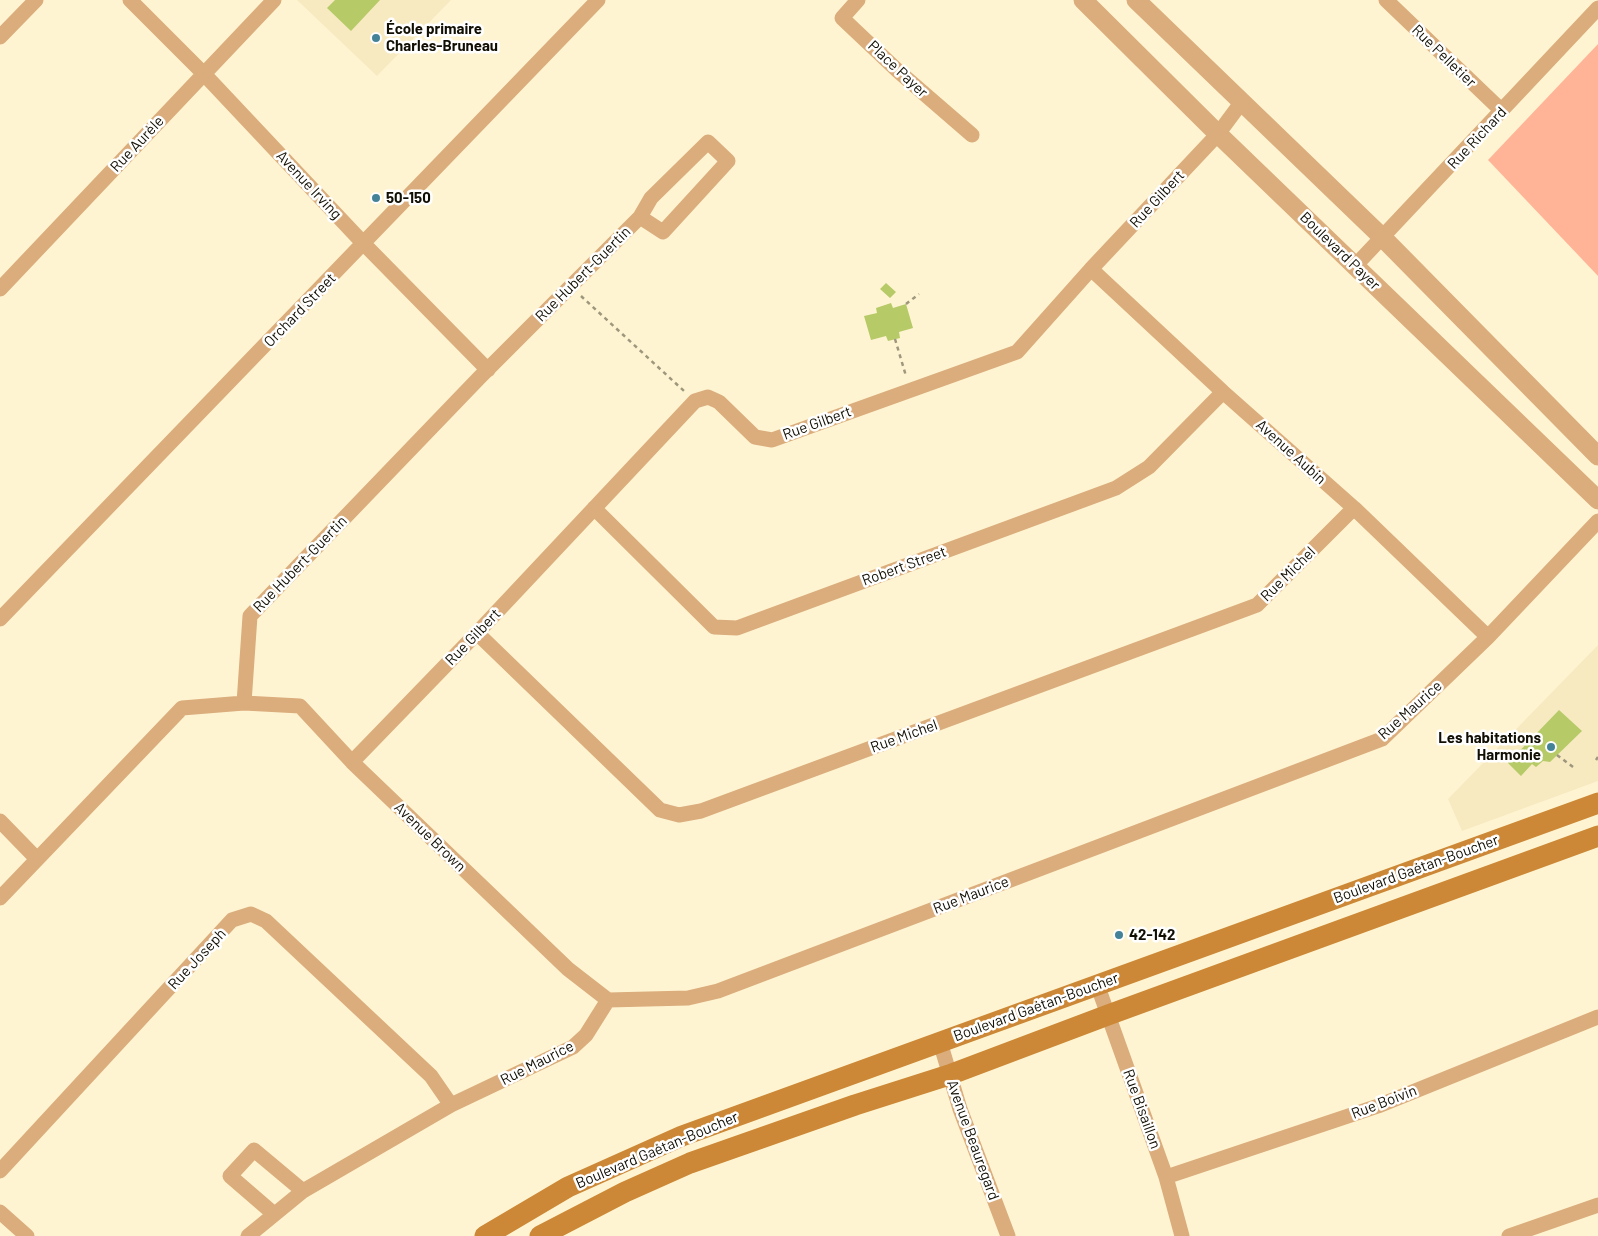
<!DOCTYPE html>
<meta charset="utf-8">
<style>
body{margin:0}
canvas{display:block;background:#fef4d1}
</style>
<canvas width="1598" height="1236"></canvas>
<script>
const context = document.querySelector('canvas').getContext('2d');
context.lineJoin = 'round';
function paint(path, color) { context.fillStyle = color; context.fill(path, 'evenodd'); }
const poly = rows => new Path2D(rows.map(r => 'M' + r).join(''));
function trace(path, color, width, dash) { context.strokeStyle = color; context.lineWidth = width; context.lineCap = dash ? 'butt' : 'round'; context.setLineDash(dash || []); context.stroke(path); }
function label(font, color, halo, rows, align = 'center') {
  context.font = font + ' Barlow,sans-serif'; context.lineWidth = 5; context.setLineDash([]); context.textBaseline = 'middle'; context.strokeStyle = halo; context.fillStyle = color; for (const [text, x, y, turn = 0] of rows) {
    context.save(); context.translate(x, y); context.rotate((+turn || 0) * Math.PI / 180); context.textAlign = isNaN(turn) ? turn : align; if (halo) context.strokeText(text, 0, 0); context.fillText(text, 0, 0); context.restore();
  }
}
paint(poly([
 [297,0,451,0,377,76],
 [1598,645,1598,781,1462,831,1448,799]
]), '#f7eac0');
paint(poly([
 [1598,44,1598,276,1488,160]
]), '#ffb498');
paint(poly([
 [335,0,380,0,351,31,327,8],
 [886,283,896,292,890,298,880,289],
 [891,303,893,308,906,304,913,328,899,332,900,338,888,341,886,336,871,340,864,316,877,313,876,308],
 [1559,710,1582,731,1550,762,1543,761,1536,767,1532,764,1521,776,1508,763]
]), '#b6ca68');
trace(poly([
 [581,296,684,391],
 [906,304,919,294],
 [895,339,906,376],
 [1557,755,1573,767],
 [1596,760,1598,757]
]), '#9e977d', 2.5, [4, 4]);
trace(poly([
 [130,0,204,74,364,244,488,370],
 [858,0,842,18,898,71,972,135],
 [1386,0,1502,111],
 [0,37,36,0],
 [1355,266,1598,8],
 [1091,269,1223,392,1354,508,1488,637],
 [0,289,274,0],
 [594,508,714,627,737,628,1116,488,1149,467,1223,392],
 [0,619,598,0],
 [477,633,660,810,679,815,701,811,1257,605,1354,508],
 [244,703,250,616,480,377,640,217,651,198,708,142,728,161,663,232,640,217],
 [352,762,477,633,695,401,708,397,719,402,755,437,772,440,1017,352,1091,269,1218,134,1241,103],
 [0,821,37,859],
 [0,898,182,708,244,703,300,706,352,762,568,969,608,1000],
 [1097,984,1166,1177,1182,1236],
 [608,1000,688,998,718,991,1382,739,1488,637,1598,521],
 [940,1042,960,1109,1008,1236],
 [0,1171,232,920,251,914,266,921,431,1076,451,1105],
 [1166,1177,1378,1106,1598,1017],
 [0,1212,27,1236],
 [274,1214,230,1176,254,1150,303,1191],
 [248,1236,303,1191,451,1105,573,1047,586,1035,608,1000],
 [1509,1236,1598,1205]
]), '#dbad7c', 15);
trace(poly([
 [1083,0,1218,134,1598,500],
 [1136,0,1382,237,1598,456]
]), '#dbad7c', 19);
trace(poly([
 [485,1236,568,1187,682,1136,1598,803],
 [540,1236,625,1192,690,1163,855,1105,949,1075,1108,1015,1598,836]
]), '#cc8836', 21);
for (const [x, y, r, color] of [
 [376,38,5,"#438297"],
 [376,198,5,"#438297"],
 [1551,747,5,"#438297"],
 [1119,935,5,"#438297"]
]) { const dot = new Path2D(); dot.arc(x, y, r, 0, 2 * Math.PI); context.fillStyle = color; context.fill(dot); trace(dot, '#fff', 2); }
label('bold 15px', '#110e03', '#fff', [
 ["École primaire",386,29],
 ["Charles-Bruneau",386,46],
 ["50-150",386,198],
 ["Les habitations",1541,738,"right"],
 ["Harmonie",1541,755,"right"],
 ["42-142",1129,935]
], 'left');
label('15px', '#110e03', '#fff', [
 ["Rue Pelletier",1444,56,44],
 ["Place Payer",898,69,43],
 ["Rue Richard",1477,138,-47],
 ["Rue Aurèle",137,144,-47],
 ["Avenue Irving",309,185,47],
 ["Rue Gilbert",1157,199,-47],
 ["Boulevard Payer",1340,251,44],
 ["Rue Hubert-Guertin",583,274,-45],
 ["Orchard Street",300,310,-46],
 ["Rue Gilbert",817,423,-20],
 ["Avenue Aubin",1291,452,42],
 ["Rue Hubert-Guertin",300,564,-46],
 ["Robert Street",904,566,-20],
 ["Rue Michel",1288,574,-45],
 ["Rue Gilbert",473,637,-46],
 ["Rue Maurice",1410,710,-42],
 ["Rue Michel",904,736,-20],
 ["Avenue Brown",430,837,44],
 ["Boulevard Gaétan-Boucher",1416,869,-20],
 ["Rue Maurice",971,895,-21],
 ["Rue Joseph",197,959,-47],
 ["Boulevard Gaétan-Boucher",1036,1007,-20],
 ["Rue Maurice",537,1063,-27],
 ["Rue Boivin",1384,1102,-21],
 ["Rue Bisaillon",1142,1109,70],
 ["Avenue Beauregard",973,1140,70],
 ["Boulevard Gaétan-Boucher",657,1150,-23]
]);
</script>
